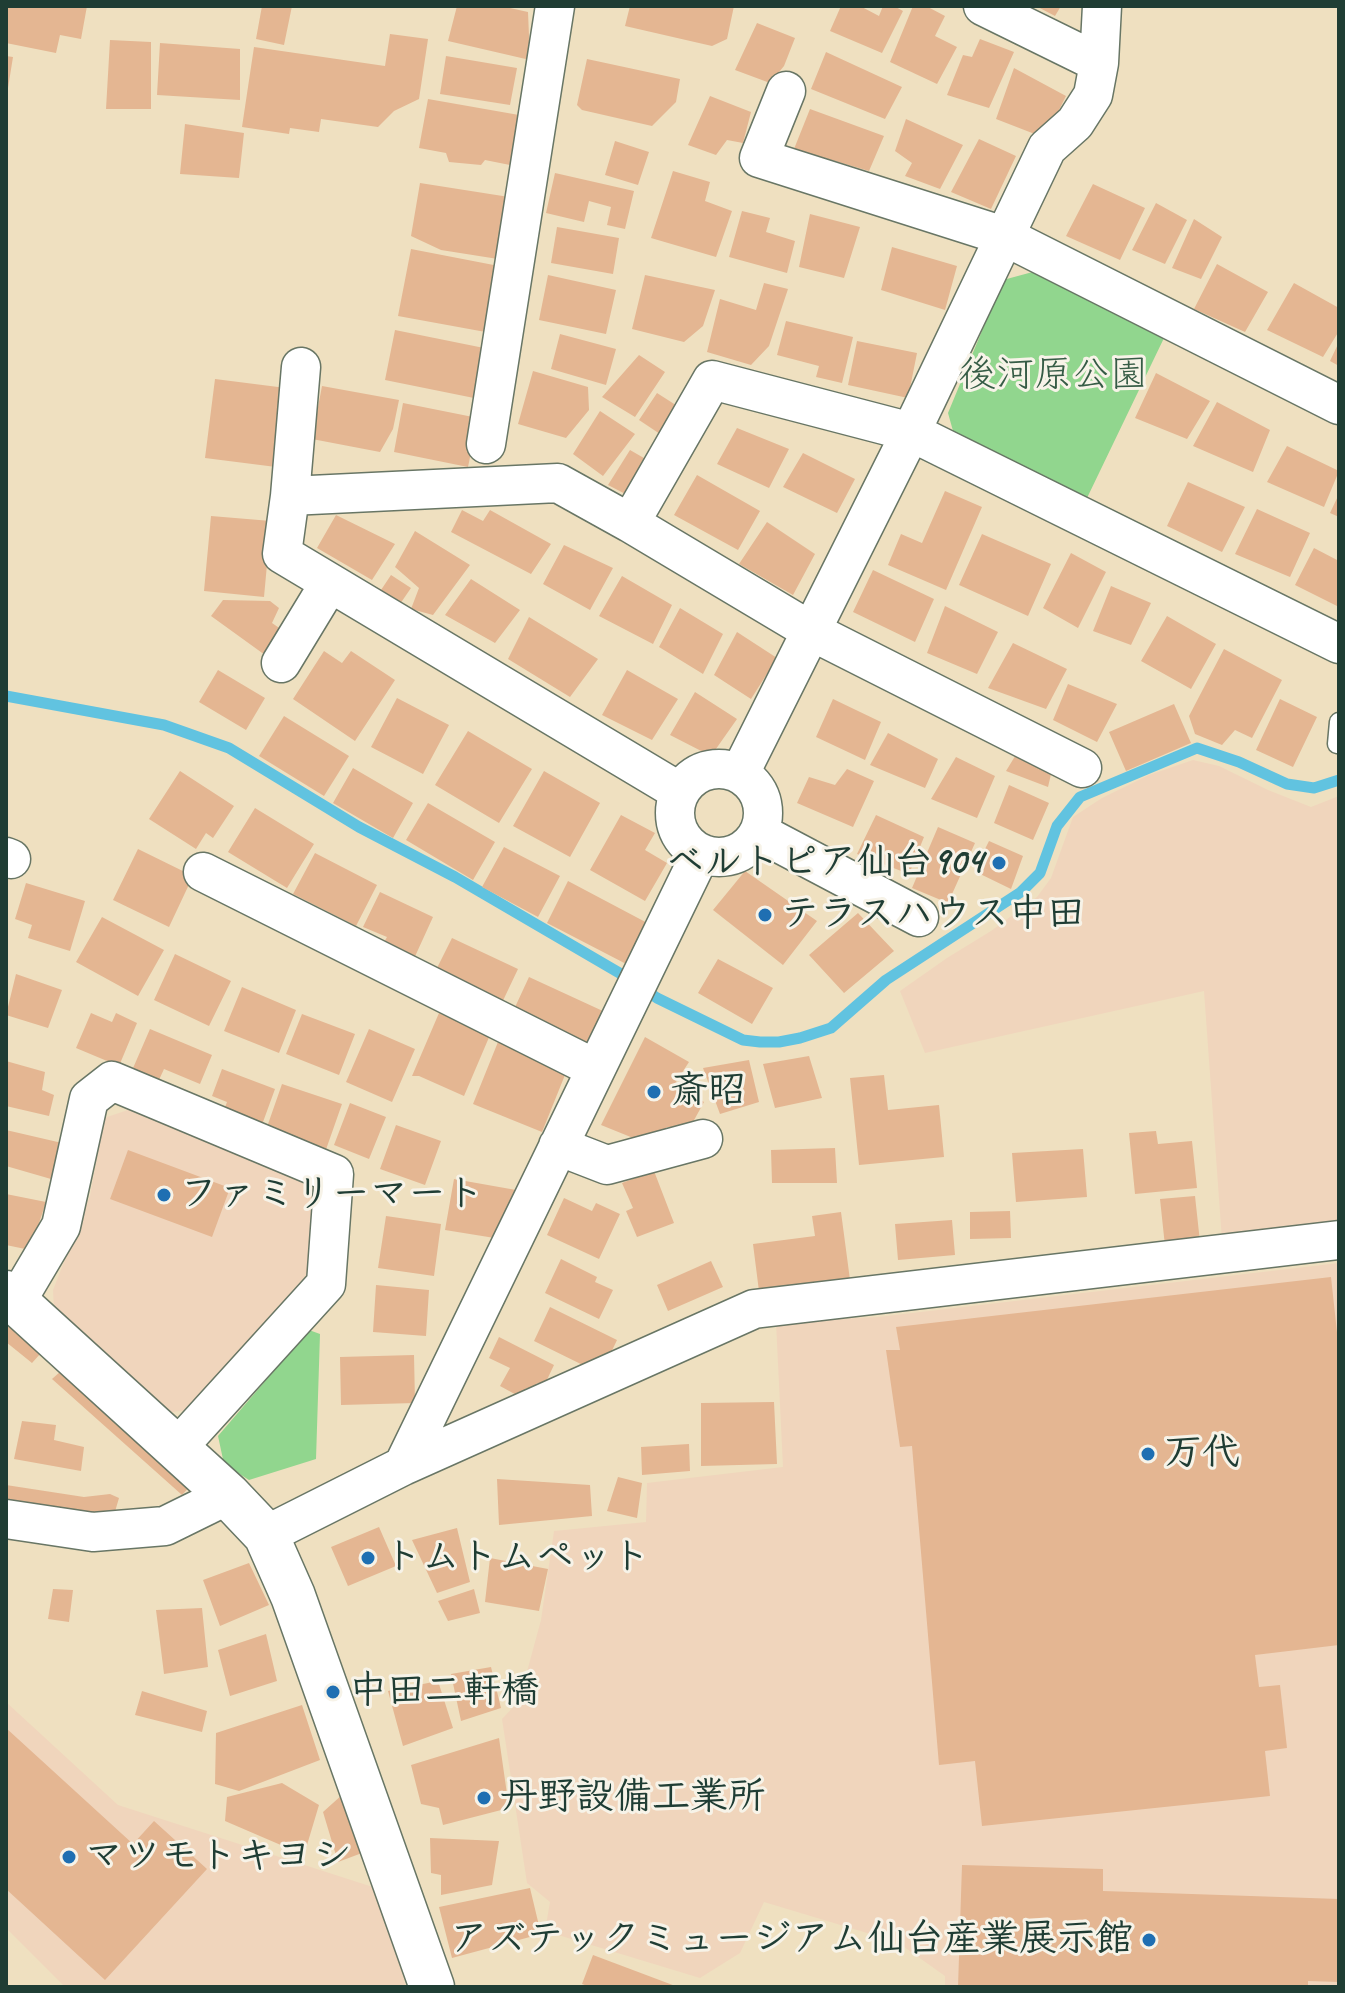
<!DOCTYPE html>
<meta charset="utf-8">
<style>
body{margin:0}
#map{position:relative;width:1345px;height:1993px;overflow:hidden;background:#efe0c0;font-family:Caveat,sans-serif}
canvas{display:block}
.frame{position:absolute;inset:0;border:8px solid #1f3d34;pointer-events:none}
</style>
<div id="map">
<canvas width="1345" height="1993"></canvas>
<div class="frame"></div>
</div>
<script>
const context = document.querySelector('canvas').getContext('2d');
context.lineJoin = 'round';
function paint(path, color) { context.fillStyle = color; context.fill(path, 'evenodd'); }
const poly = rows => new Path2D(rows.map(r => 'M' + r).join(''));
function trace(path, color, width, dash) { context.strokeStyle = color; context.lineWidth = width; context.lineCap = dash ? 'butt' : 'round'; context.setLineDash(dash || []); context.stroke(path); }
function label(font, color, halo, rows, align = 'center') {
  context.font = font + ' Caveat,"Klee One",sans-serif'; context.lineWidth = 6; context.setLineDash([]); context.textBaseline = 'middle'; context.strokeStyle = halo; context.fillStyle = color; for (const [text, x, y, turn = 0] of rows) {
    context.save(); context.translate(x, y); context.rotate((+turn || 0) * Math.PI / 180); context.textAlign = isNaN(turn) ? turn : align; if (halo) context.strokeText(text, 0, 0); context.fillText(text, 0, 0); context.restore();
  }
}
paint(poly([
 [1193,760,1219,766,1268,790,1311,807,1339,796,1339,1234,1222,1240,1204,991,925,1053,900,991,947,958,991,931,1037,897,1051,878,1073,817,1102,798,1149,775],
 [131,1109,258,1164,306,1178,319,1197,309,1280,195,1409,166,1413,54,1310,53,1290,90,1196,104,1118],
 [1339,1263,1339,1987,945,1987,945,1976,897,1942,764,1902,740,1953,700,1978,545,1931,550,1902,527,1883,502,1719,519,1701,541,1620,554,1531,646,1522,647,1483,783,1467,776,1322,878,1317],
 [6,1702,118,1805,379,1889,406,1987,65,1987,6,1928]
]), '#f0d5bc');
paint(poly([
 [1040,270,1164,338,1087,498,955,438,948,413,1003,280],
 [309,1330,320,1334,316,1459,249,1480,224,1464,218,1436]
]), '#91d68e');
trace(poly([
 [6,696,164,725,229,748,359,827,455,877,628,978,657,998,743,1040,760,1042,779,1042,800,1038,831,1028,886,980,1021,892,1040,873,1057,826,1080,797,1197,748,1239,762,1287,784,1314,788,1339,780]
]), '#61c3e0', 11);
paint(poly([
 [6,6,87,6,81,39,60,35,56,53,6,43],
 [262,6,292,6,284,45,256,39],
 [457,6,501,6,528,12,530,60,448,41],
 [630,6,734,6,727,39,712,46,625,26],
 [841,6,860,6,879,16,883,6,894,6,903,11,882,53,830,31],
 [913,6,926,6,945,16,935,36,957,47,937,84,890,62],
 [1036,6,1061,6,1055,16],
 [757,23,795,38,784,66,770,83,735,70],
 [390,34,428,39,419,99,394,111,378,127,321,119,319,132,290,128,289,134,242,127,254,47,385,66],
 [980,39,1014,52,989,108,947,95,963,55,972,57],
 [110,40,151,42,151,109,106,109],
 [160,43,240,49,240,100,157,95],
 [826,52,902,87,885,119,811,89],
 [6,56,13,57,8,88,6,88],
 [446,56,517,68,510,105,440,94],
 [587,59,680,79,676,102,652,126,582,110,577,105],
 [1014,68,1066,96,1045,138,996,119],
 [710,96,751,112,743,143,727,140,716,155,688,145],
 [428,99,519,115,510,165,485,160,481,165,449,162,446,153,419,148],
 [810,109,884,136,869,171,794,149],
 [906,119,963,145,940,189,905,176,912,163,895,151],
 [185,124,244,133,239,178,180,174],
 [979,139,1016,156,991,209,951,192],
 [615,141,649,152,638,185,605,175],
 [673,171,710,182,705,201,732,211,716,257,651,238],
 [555,173,634,191,625,229,607,225,611,207,589,201,584,222,546,213],
 [420,183,509,197,498,259,441,250,411,236],
 [1093,184,1145,208,1120,260,1066,236],
 [1156,203,1187,220,1165,264,1132,250],
 [742,211,770,218,766,232,795,241,787,273,729,257],
 [810,214,860,227,844,278,799,267],
 [1194,219,1222,237,1201,279,1172,268],
 [557,227,619,238,613,274,551,263],
 [892,247,957,266,945,310,881,290],
 [411,249,504,267,491,333,398,316],
 [1217,264,1268,292,1245,332,1194,309],
 [548,275,616,290,606,334,539,320],
 [645,275,715,290,703,326,684,342,632,329],
 [764,283,788,289,769,346,751,365,707,352,720,299,756,310],
 [1294,283,1339,308,1339,331,1323,357,1267,330],
 [786,321,853,337,842,383,816,377,819,366,777,355],
 [395,330,484,348,474,398,385,380],
 [560,334,616,349,606,385,551,369],
 [857,341,917,353,908,398,848,385],
 [1339,342,1339,366,1330,361],
 [639,355,665,372,635,417,602,397],
 [533,371,588,387,589,410,566,438,518,424],
 [1156,373,1210,401,1187,439,1135,418],
 [215,379,286,388,276,467,205,458],
 [322,386,399,400,393,429,380,452,312,439],
 [657,393,682,409,666,438,639,420],
 [1217,402,1270,430,1253,472,1193,446],
 [403,403,478,418,468,467,394,452],
 [600,411,635,434,603,476,573,454],
 [737,428,789,449,769,488,717,464],
 [1287,446,1339,471,1324,507,1267,482],
 [630,450,656,465,635,499,608,485],
 [803,453,855,479,837,513,783,487],
 [697,475,760,511,738,550,674,515],
 [1188,482,1245,507,1222,552,1167,526],
 [945,491,982,507,946,590,888,565,901,534,922,543],
 [1339,494,1339,517,1330,513],
 [1257,509,1310,533,1290,577,1235,554],
 [462,510,483,521,490,510,551,544,531,574,451,532],
 [336,515,395,544,372,580,317,548],
 [211,516,271,521,264,597,204,591],
 [767,522,815,554,793,595,739,564],
 [415,531,470,565,433,615,411,609,419,588,395,567],
 [982,534,1051,564,1028,616,959,585],
 [564,545,613,568,590,610,543,584],
 [1314,548,1339,561,1339,607,1295,585],
 [1071,553,1106,572,1078,628,1043,608],
 [873,570,934,599,915,642,853,612],
 [391,575,411,588,400,604,381,590],
 [622,576,672,605,653,644,599,616],
 [471,579,520,610,495,643,445,615],
 [1111,586,1151,603,1131,645,1093,631],
 [223,600,270,601,279,608,272,623,285,632,265,655,211,616],
 [945,606,998,632,977,674,927,653],
 [680,608,723,634,703,674,659,647],
 [1167,616,1216,644,1191,689,1141,661],
 [529,617,598,659,570,697,508,659],
 [737,632,777,658,751,699,714,675],
 [1013,643,1067,669,1046,709,988,688],
 [1224,649,1282,680,1252,738,1235,730,1222,745,1195,734,1189,716],
 [324,651,342,663,351,651,395,680,355,741,293,699],
 [218,670,265,698,246,730,199,702],
 [627,670,678,699,652,740,602,715],
 [1068,684,1117,704,1097,742,1053,720],
 [695,692,737,719,711,756,670,735],
 [397,698,449,725,423,774,371,747],
 [833,699,881,722,865,760,816,737],
 [1280,699,1317,717,1293,767,1256,750],
 [1174,704,1191,743,1126,771,1109,732],
 [284,716,349,756,324,796,259,756],
 [468,731,532,769,499,823,435,785],
 [888,733,938,759,925,788,870,765],
 [1017,753,1052,770,1048,787,1006,771],
 [956,757,995,776,977,818,931,799],
 [353,768,413,803,393,838,333,803],
 [847,769,874,781,853,827,797,803,809,777,835,785],
 [180,771,234,806,213,838,206,833,196,849,149,819],
 [544,771,600,803,570,857,513,826],
 [1009,785,1049,803,1033,840,994,823],
 [428,803,495,842,473,880,406,840],
 [255,808,314,844,287,888,228,852],
 [621,815,655,833,645,850,667,863,645,901,590,870],
 [876,815,924,837,909,874,857,854],
 [938,827,975,843,948,903,912,888],
 [989,841,1023,856,1011,889,974,871],
 [504,847,560,876,538,917,482,887],
 [138,849,193,876,169,927,113,900],
 [315,853,377,885,356,926,293,894],
 [745,871,817,921,783,965,713,910],
 [568,881,653,926,632,967,547,923],
 [26,883,85,901,70,951,28,938,32,925,15,919],
 [380,892,433,917,412,963,381,948,387,937,363,927],
 [858,913,894,951,844,993,809,955],
 [102,917,164,950,138,996,76,962],
 [452,938,518,969,499,1009,432,978],
 [175,954,231,981,209,1026,154,1000],
 [718,959,773,988,752,1024,698,993],
 [16,974,62,990,48,1028,6,1015],
 [529,977,605,1012,585,1053,510,1018],
 [242,987,296,1010,279,1053,224,1031],
 [91,1013,112,1022,116,1013,137,1023,119,1066,76,1048],
 [439,1013,490,1035,464,1096,419,1076,412,1076],
 [302,1014,355,1034,339,1075,286,1054],
 [150,1029,212,1055,200,1084,164,1069,153,1093,127,1082],
 [369,1029,415,1049,392,1102,346,1082],
 [500,1037,569,1065,542,1132,473,1104],
 [645,1037,689,1062,676,1082,704,1102,687,1133,667,1127,648,1144,601,1125],
 [809,1056,822,1098,775,1108,763,1064],
 [749,1060,759,1102,720,1114,703,1068],
 [6,1061,45,1072,42,1090,54,1095,49,1116,6,1106],
 [222,1069,275,1089,259,1133,221,1118,227,1102,212,1096],
 [884,1075,888,1110,939,1105,944,1157,859,1165,850,1078],
 [282,1084,342,1104,323,1158,267,1127],
 [350,1103,386,1117,369,1159,334,1145],
 [396,1125,441,1141,425,1185,380,1169],
 [6,1130,62,1143,51,1179,6,1166],
 [1156,1131,1158,1144,1192,1141,1197,1188,1135,1194,1129,1133],
 [835,1148,837,1183,772,1183,771,1150],
 [1083,1149,1087,1197,1016,1202,1012,1153],
 [128,1150,230,1188,212,1237,110,1199],
 [654,1171,674,1223,637,1237,626,1211,633,1208,622,1183],
 [454,1179,516,1190,507,1240,445,1230],
 [6,1194,46,1202,30,1250,6,1245],
 [1195,1196,1200,1242,1165,1246,1160,1199],
 [564,1198,592,1211,596,1203,620,1214,599,1259,547,1235],
 [1010,1211,1011,1238,970,1239,970,1212],
 [841,1212,852,1295,761,1307,753,1244,815,1236,812,1216],
 [386,1216,441,1224,434,1276,378,1268],
 [952,1220,955,1255,898,1260,895,1224],
 [561,1259,597,1277,595,1282,613,1290,599,1319,545,1293],
 [711,1261,723,1287,668,1311,657,1285],
 [1331,1277,1339,1351,1339,1645,1255,1655,1259,1687,1280,1685,1287,1748,1265,1751,1270,1796,982,1826,975,1761,939,1765,912,1446,900,1447,886,1350,900,1350,896,1327],
 [376,1285,429,1290,426,1336,373,1332],
 [550,1307,617,1340,607,1361,595,1371,534,1341],
 [6,1323,41,1353,32,1363,6,1342],
 [499,1337,554,1365,544,1386,537,1383,533,1392,526,1388,522,1398,500,1386,510,1368,489,1358],
 [414,1355,415,1403,341,1405,340,1357],
 [61,1371,192,1484,182,1495,52,1379],
 [774,1402,777,1464,701,1466,701,1403],
 [22,1421,56,1425,54,1440,84,1447,81,1471,14,1459],
 [689,1444,690,1471,642,1475,641,1447],
 [618,1477,642,1483,637,1518,607,1511],
 [497,1479,590,1485,592,1516,499,1525],
 [6,1485,84,1497,110,1494,119,1498,114,1515,79,1512,6,1503],
 [379,1527,396,1566,348,1586,331,1547],
 [457,1528,470,1582,437,1593,412,1540],
 [490,1558,548,1569,539,1611,485,1602],
 [249,1563,269,1605,220,1626,203,1580],
 [53,1589,73,1590,69,1622,48,1619],
 [474,1589,480,1613,448,1621,438,1601],
 [202,1608,208,1667,164,1674,156,1610],
 [266,1634,277,1681,230,1696,218,1650],
 [491,1667,501,1708,461,1721,451,1674],
 [438,1681,453,1728,403,1746,388,1691],
 [142,1691,207,1711,202,1732,135,1715],
 [302,1705,320,1760,239,1791,215,1784,216,1733],
 [6,1728,133,1844,154,1821,207,1869,105,1980,6,1889],
 [499,1738,509,1808,443,1825,439,1808,421,1804,411,1765],
 [282,1783,319,1805,304,1855,225,1821,227,1797],
 [343,1794,362,1853,338,1862,323,1812],
 [430,1838,499,1841,492,1885,441,1895,441,1875,431,1873],
 [962,1865,1103,1869,1103,1891,1339,1899,1339,1982,1308,1981,1308,1987,958,1987],
 [530,1888,541,1934,452,1958,439,1907],
 [593,1955,678,1987,590,1987,582,1984]
]), '#e4b692');
const lane = poly([
 [1337,744,1339,722]
]);
const street = poly([
 [983,6,1099,63],
 [786,91,759,158,1004,236,1339,405],
 [486,444,555,6],
 [290,496,301,367],
 [630,523,558,483,290,496,282,554,680,792],
 [281,663,329,584],
 [1082,768,811,631,630,523,712,380,911,432,1339,644],
 '675 813a44 44 0 1 1 88 0a44 44 0 1 1-88 0Z',
 [740,773,911,432,1047,148,1075,123,1093,95,1099,63,1102,6],
 [760,833,919,917],
 [6,857,11,859],
 [203,872,596,1069],
 [558,1146,607,1165,703,1139],
 [16,1302,61,1226,89,1099,112,1081,334,1174,326,1284,177,1448],
 [403,1466,701,853],
 [6,1519,93,1532,165,1526,228,1495],
 [266,1535,403,1466,754,1309,1339,1240]
]);
const secondary = poly([
 [6,1293,228,1495,266,1535,293,1596,432,1987]
]);
trace(lane, '#687665', 21);
trace(street, '#687665', 41);
trace(secondary, '#687665', 47);
trace(lane, '#fff', 18);
trace(street, '#fff', 38);
trace(secondary, '#fff', 44);
for (const [x, y, r, color] of [
 [999,863,8,"#1f6fb2"],
 [765,915,8,"#1f6fb2"],
 [654,1092,8,"#1f6fb2"],
 [164,1195,8,"#1f6fb2"],
 [1148,1454,8,"#1f6fb2"],
 [368,1558,8,"#1f6fb2"],
 [333,1692,8,"#1f6fb2"],
 [484,1798,8,"#1f6fb2"],
 [69,1857,8,"#1f6fb2"],
 [1149,1940,8,"#1f6fb2"]
]) { const dot = new Path2D(); dot.arc(x, y, r, 0, 2 * Math.PI); context.fillStyle = color; context.fill(dot); trace(dot, '#f7f3e8', 3); }
label('38px', '#365c46', '#f7f3e8', [
 ["後河原公園",1053,376]
]);
label('bold 38px', '#1f3d34', '#f7f3e8', [
 ["ベルトピア仙台904",983,863,"right"],
 ["テラスハウス中田",781,915],
 ["斎昭",670,1092],
 ["ファミリーマート",180,1195],
 ["万代",1164,1454],
 ["トムトムペット",384,1558],
 ["中田二軒橋",349,1692],
 ["丹野設備工業所",500,1798],
 ["マツモトキヨシ",85,1857],
 ["アズテックミュージアム仙台産業展示館",1133,1940,"right"]
], 'left');
</script>
